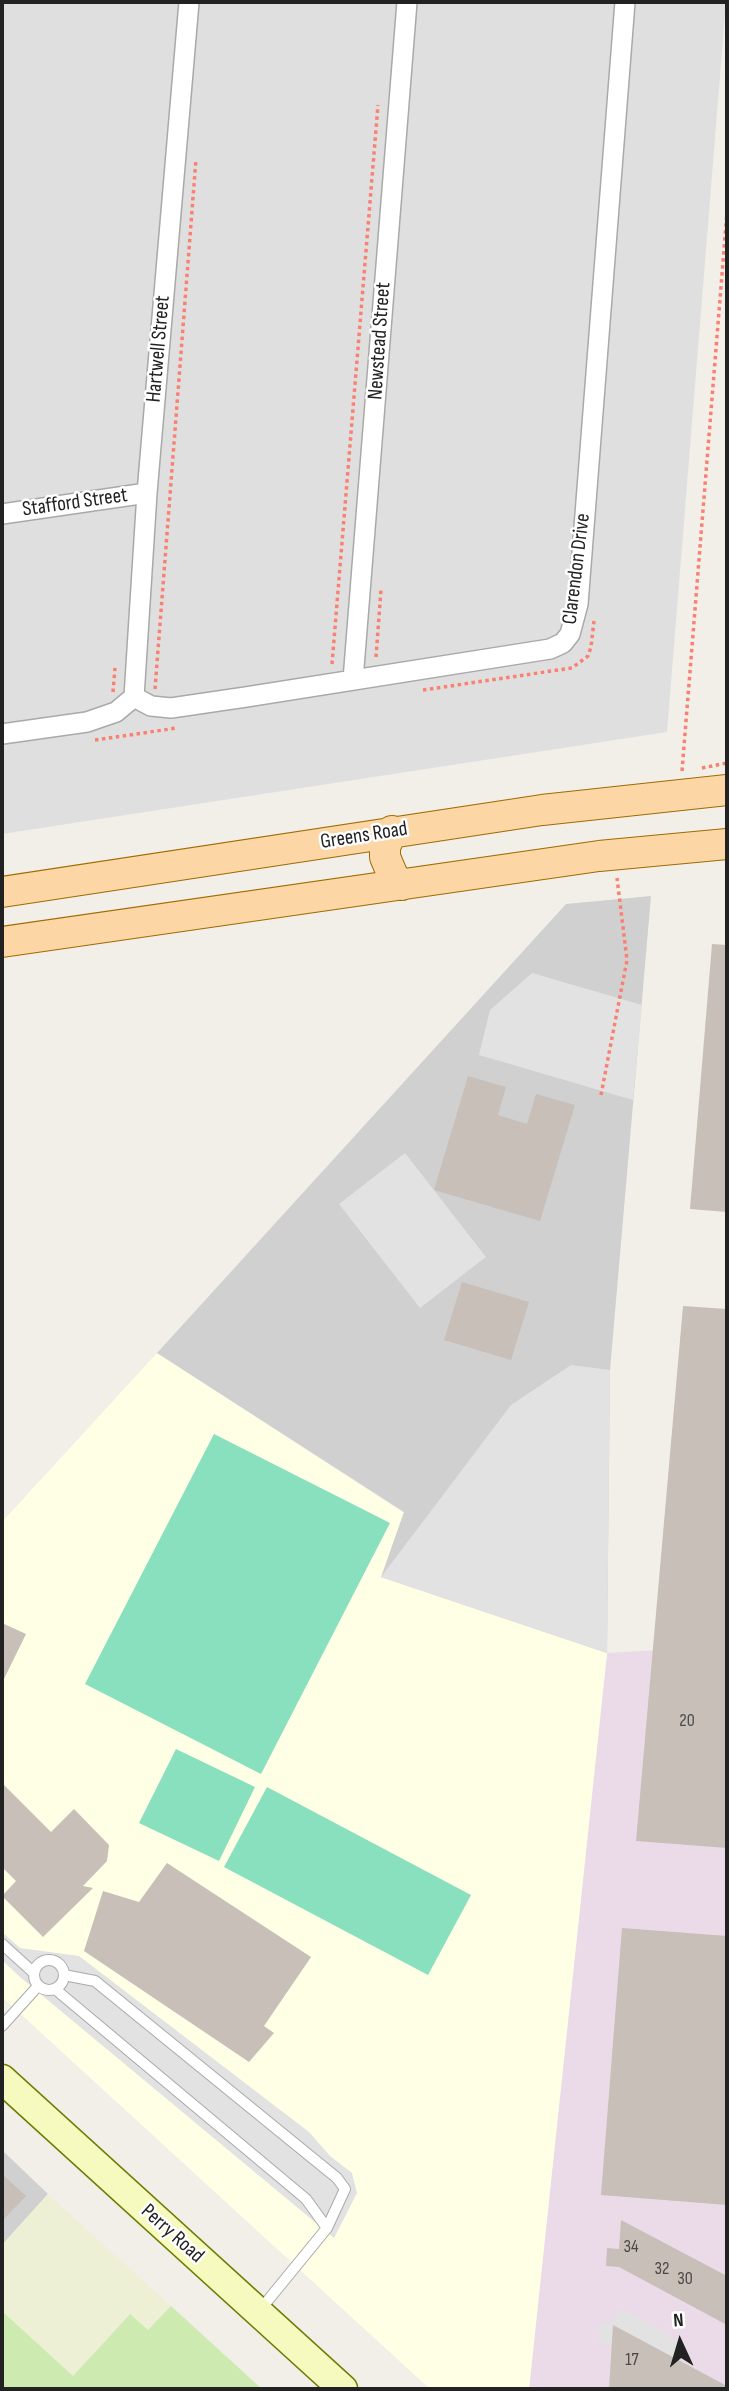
<!DOCTYPE html>
<style>
body{margin:0}
#map{position:relative;width:729px;height:2391px;overflow:hidden;background:#f2efe9;font-family:"Sofia Sans Condensed",sans-serif}
canvas{display:block}
.frame{position:absolute;inset:0;border:4px solid #222;pointer-events:none}
.north{position:absolute;left:645px;top:2307px;width:70px;height:70px;-webkit-text-stroke:5px #fff;paint-order:stroke;rotate:356deg;font-size:19px;font-weight:700;line-height:28px;text-align:center;color:#222}
.north::after{content:'';display:block;margin:auto;width:24px;height:32px;background:#222;clip-path:polygon(50% 0,100% 100%,50% 72%,0 100%)}
</style>
<div id="map">
<canvas width="729" height="2391"></canvas>
<div class="frame"></div>
<div class="north">N</div>
</div>
<script>
const context = document.querySelector('canvas').getContext('2d');
context.lineJoin = 'round';
function paint(path, color) { context.fillStyle = color; context.fill(path, 'evenodd'); }
const poly = rows => new Path2D(rows.map(r => 'M' + r).join(''));
function trace(path, color, width, dash) { context.strokeStyle = color; context.lineWidth = width; context.lineCap = dash ? 'butt' : 'round'; context.setLineDash(dash || []); context.stroke(path); }
function label(font, color, halo, rows, align = 'center') {
  context.font = font + ' "Sofia Sans Condensed",sans-serif'; context.lineWidth = 5; context.setLineDash([]); context.textBaseline = 'middle'; context.strokeStyle = halo; context.fillStyle = color; for (const [text, x, y, turn = 0] of rows) {
    context.save(); context.translate(x, y); context.rotate((+turn || 0) * Math.PI / 180); context.textAlign = isNaN(turn) ? turn : align; if (halo) context.strokeText(text, 0, 0); context.fillText(text, 0, 0); context.restore();
  }
}
paint(poly([
 [2,2,726,2,667,732,2,834]
]), '#e0dfdf');
paint(poly([
 [727,1646,727,2389,529,2389,607,1653]
]), '#ebdbe8');
paint(poly([
 [157,1353,404,1513,382,1577,607,1653,529,2389,430,2389,2,1997,2,1522]
]), '#ffffe5');
paint(poly([
 [651,896,610,1370,607,1653,381,1577,404,1512,157,1353,566,904],
 [2,2150,48,2194,2,2245]
]), '#d0d0d0');
paint(poly([
 [48,2194,171,2306,148,2331,129,2314,73,2376,2,2311,2,2245]
]), '#eef0d5');
paint(poly([
 [171,2306,262,2389,2,2389,2,2311,73,2376,130,2314,148,2330]
]), '#cdebb0');
paint(poly([
 [214,1434,390,1523,261,1774,85,1684],
 [176,1749,255,1787,219,1861,139,1823],
 [267,1787,471,1895,428,1975,224,1867]
]), '#88e0be');
paint(poly([
 [532,973,642,1005,633,1100,479,1055,490,1010],
 [405,1153,486,1257,420,1308,339,1204],
 [571,1365,610,1370,607,1653,381,1577,511,1405],
 [2,1932,20,1948,79,1956,309,2132,330,2156,352,2173,357,2193,334,2238,20,1977,2,1960],
 [621,2309,688,2346,681,2361,614,2326,612,2344,598,2343,600,2322,613,2323]
]), '#e2e2e2');
paint(poly([
 [712,944,727,945,727,1212,690,1209],
 [468,1076,506,1087,498,1115,527,1124,536,1094,575,1105,540,1221,434,1190],
 [462,1282,529,1302,511,1360,444,1340],
 [683,1306,727,1309,727,1848,636,1841],
 [2,1623,26,1634,2,1683],
 [2,1783,51,1832,74,1809,109,1845,107,1861,83,1886,93,1888,43,1937,2,1896,16,1881,2,1867],
 [167,1863,311,1957,264,2026,274,2033,249,2062,84,1951,103,1891,139,1902],
 [622,1928,727,1936,727,2205,601,2195],
 [2,2174,26,2196,2,2221],
 [621,2220,727,2276,727,2325,619,2267,606,2266,607,2248,619,2249],
 [613,2325,727,2386,727,2389,609,2389]
]), '#c7bfb8');
const service = poly([
 [2,1944,34,1973],
 '34 1975a15 15 0 1 1 30 0a15 15 0 1 1-30 0Z',
 [64,1975,95,1981,337,2178,345,2189,327,2228],
 [55,1989,306,2199,327,2228,260,2310],
 [2,2026,38,1986]
]);
const minor = poly([
 [2,514,147,493],
 [353,680,407,2],
 [134,697,151,706,171,708,246,697,550,649,563,643,570,634,578,604,625,2],
 [134,697,147,493,189,2],
 [2,734,87,722,116,712,134,697]
]);
const secondary = poly([
 [2,2079,343,2389]
]);
const primary = poly([
 [392,831,385,847,385,857,393,876,402,885],
 [2,892,542,810,727,790],
 [2,942,599,856,727,844]
]);
trace(service, '#a9a9a9', 12);
trace(minor, '#a9a9a9', 22);
trace(secondary, '#707d05', 31);
trace(primary, '#a06b00', 32);
trace(poly([
 [376,657,381,590],
 [332,664,378,105],
 [155,689,196,159],
 [423,690,572,668,588,656,591,647,594,621],
 [113,692,115,668],
 [95,740,177,728],
 [702,768,727,763],
 [682,771,727,212],
 [601,1095,627,960,617,878]
]), '#fa8072', 3.5, [3.5, 3.5]);
trace(service, '#fff', 10);
trace(minor, '#fff', 19);
trace(secondary, '#f7fabf', 28);
trace(primary, '#fcd6a4', 30);
label('18px', '#4b4948', null, [
 ["20",687,1721],
 ["34",631,2247],
 ["32",662,2269],
 ["30",685,2279],
 ["17",632,2360]
]);
label('21px', '#222', '#fff', [
 ["Newstead Street",380,341,-86],
 ["Hartwell Street",159,349,-85],
 ["Stafford Street",75,503,-8],
 ["Clarendon Drive",577,569,-83],
 ["Greens Road",364,836,-9],
 ["Perry Road",172,2234,42]
]);
</script>
